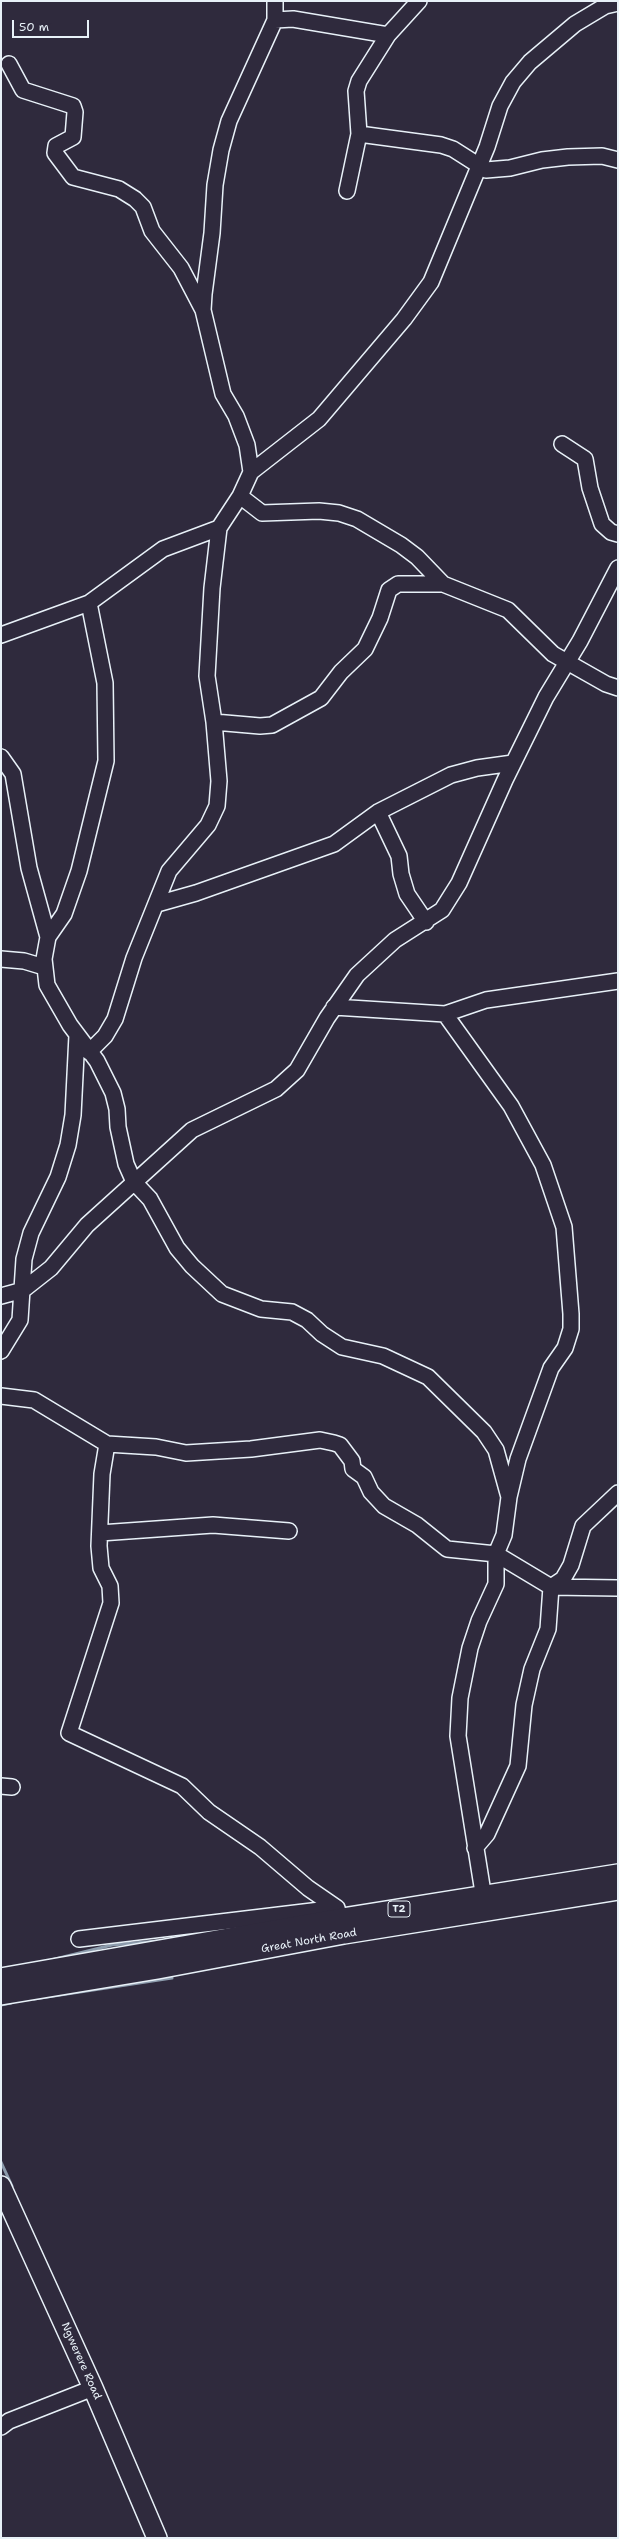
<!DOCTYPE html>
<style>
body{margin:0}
#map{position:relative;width:619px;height:2539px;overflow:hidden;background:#2f2a3d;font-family:"Shantell Sans",sans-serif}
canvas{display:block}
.frame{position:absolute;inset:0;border:2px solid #e8f1f8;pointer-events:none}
.scale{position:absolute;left:12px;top:20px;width:77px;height:18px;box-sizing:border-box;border:2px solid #e8f1f8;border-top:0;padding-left:5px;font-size:12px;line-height:14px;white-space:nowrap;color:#e8f1f8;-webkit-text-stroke:3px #2f2a3d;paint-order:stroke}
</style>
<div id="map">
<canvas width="619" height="2539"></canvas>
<div class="frame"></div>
<div class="scale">50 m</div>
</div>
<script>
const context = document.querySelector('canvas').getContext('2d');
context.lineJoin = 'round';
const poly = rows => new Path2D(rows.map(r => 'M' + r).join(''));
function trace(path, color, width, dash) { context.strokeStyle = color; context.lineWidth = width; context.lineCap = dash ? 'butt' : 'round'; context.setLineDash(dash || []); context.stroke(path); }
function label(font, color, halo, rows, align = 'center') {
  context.font = font + ' "Shantell Sans",sans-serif'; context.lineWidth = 3.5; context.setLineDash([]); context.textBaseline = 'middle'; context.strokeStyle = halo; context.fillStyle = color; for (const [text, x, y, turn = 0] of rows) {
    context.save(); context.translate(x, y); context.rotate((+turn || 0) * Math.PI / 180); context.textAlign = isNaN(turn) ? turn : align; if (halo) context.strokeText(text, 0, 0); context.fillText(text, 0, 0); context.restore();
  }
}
trace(poly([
 [51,1960,112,1945,157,1941],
 [34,1999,172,1978],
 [1,2005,11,2003],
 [1,2162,12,2186]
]), '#8c9bac', 3);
const minor = poly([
 [275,20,293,19,388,35],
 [9,64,23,90,73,106,75,112,73,137,56,146,55,153,73,177,119,189,135,199,143,207,152,231,181,268,203,310],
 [359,134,441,145,453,149,486,170,510,168,542,160,568,157,602,156,618,160],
 [347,191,359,134,356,91,359,81,388,35,419,1],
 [562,444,585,459,590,488,602,524,611,532,618,534],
 [251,472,247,445,236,416,223,394,203,310,204,294,212,233,215,185,221,150,229,121,275,20,275,1],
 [240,496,262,513,319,511,339,513,357,519,401,545,417,557,443,584,508,610,553,654,606,684,618,688],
 [1,635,89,603,163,549,219,528,240,496,251,472,319,419,404,319,431,282,487,147,500,106,513,82,530,62,575,24,605,6,618,3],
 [214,722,260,726,272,725,321,698,341,672,365,649,380,618,389,590,398,584,443,584],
 [1,757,13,774,29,868,48,937,44,959,47,985,70,1025,97,1061,113,1093,117,1109,118,1127,126,1164,134,1182,150,1199,177,1248,192,1266,222,1294,261,1309,292,1312,307,1320,322,1334,342,1347,383,1356,428,1377,484,1432,496,1450,509,1497],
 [378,812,399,856,401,874,407,894,426,922],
 [157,904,196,893,334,844,378,812,451,775,477,768,513,763],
 [48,937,64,914,79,871,106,761,105,683,89,603],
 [1,959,24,961,44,967],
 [334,1007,445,1014,486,1000,618,981],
 [445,1014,511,1106,543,1165,564,1227,571,1314,571,1329,565,1348,551,1368,518,1459,509,1497,504,1535,496,1554,496,1584,479,1621,470,1648,460,1698,458,1736,485,1905],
 [89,1052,105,1036,115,1019,134,958,169,871,208,825,217,806,219,781,214,722,207,676,212,588,219,528],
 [1,1296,23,1290,51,1268,87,1225,192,1130,276,1089,297,1070,327,1018,357,975,395,940,442,910,459,883,505,780,546,697,580,641,618,568],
 [1,1351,20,1320,24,1259,31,1233,58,1177,68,1145,73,1115,77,1035],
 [1,1396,34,1400,107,1444,156,1447,186,1453,251,1449,320,1440,334,1443,340,1445,352,1461,353,1469,364,1477,371,1492,384,1506,417,1525,447,1549,496,1554,551,1587,618,1588],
 [107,1444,102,1474,99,1546,101,1568,110,1586,111,1603,69,1733,182,1786,209,1812,260,1847,308,1888,337,1908,343,1929],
 [100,1533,213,1525,289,1531],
 [1,1786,12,1787],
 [475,1848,487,1834,518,1766,524,1705,532,1669,548,1629,551,1587,563,1579,571,1565,583,1526,618,1493],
 [79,1939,337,1908],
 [1,2427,9,2421,93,2388]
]);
const major = poly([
 [1,1978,342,1918,618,1874],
 [1,1995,158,1969,344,1934,618,1890],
 [1,2186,93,2388,157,2538]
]);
trace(minor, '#e8f1f8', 18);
trace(major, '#e8f1f8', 22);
trace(minor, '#2f2a3d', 15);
trace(major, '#2f2a3d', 19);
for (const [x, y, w] of [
 [399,1909,22]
]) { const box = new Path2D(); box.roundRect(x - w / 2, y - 8, w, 16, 3); context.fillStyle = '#2f2a3d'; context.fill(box); trace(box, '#e8f1f8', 1); }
label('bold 10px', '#e8f1f8', null, [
 ["T2",399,1909]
]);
label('11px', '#e8f1f8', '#2f2a3d', [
 ["Great North Road",309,1941,-10],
 ["Ngwerere Road",81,2361,66]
]);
</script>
